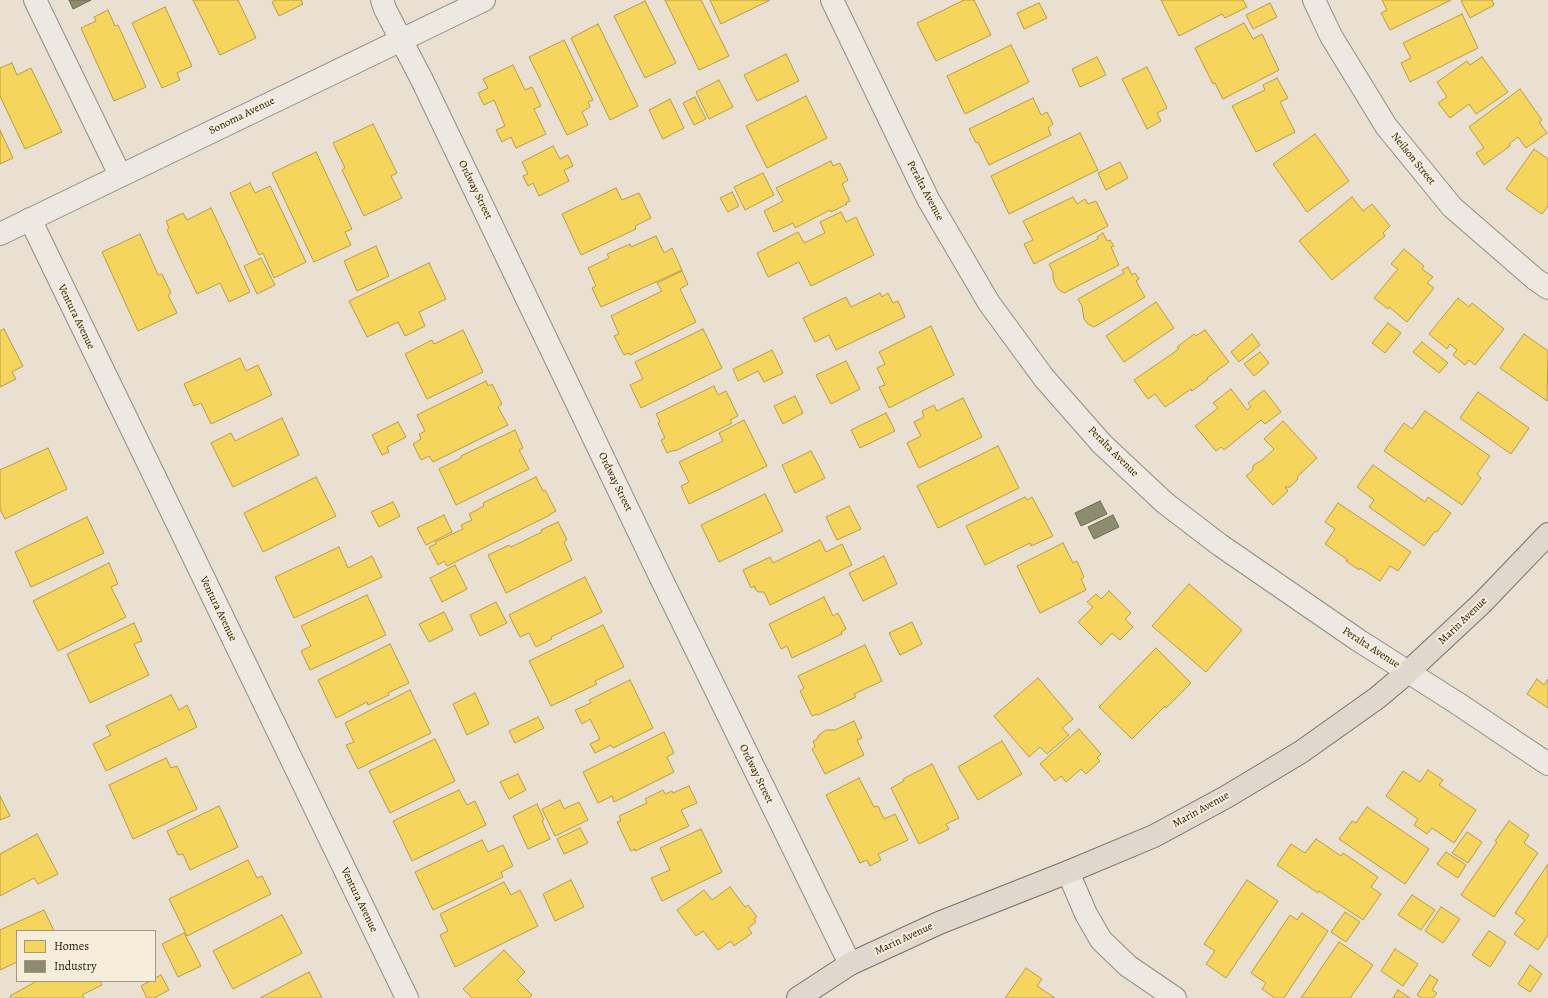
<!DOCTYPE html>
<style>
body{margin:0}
#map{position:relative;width:1548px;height:998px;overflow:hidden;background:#e9e0d2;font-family:Alegreya,serif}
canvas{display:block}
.legend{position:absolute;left:16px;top:930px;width:140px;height:52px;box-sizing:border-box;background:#f7eddb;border:1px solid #a39784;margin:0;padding:5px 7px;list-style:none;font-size:12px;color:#241602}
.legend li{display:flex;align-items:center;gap:8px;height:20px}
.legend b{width:20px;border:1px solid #a39784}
</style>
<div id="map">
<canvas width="1548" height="998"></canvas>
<ul class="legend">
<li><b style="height:11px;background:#f6d55c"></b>Homes</li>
<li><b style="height:11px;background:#8c8c6e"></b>Industry</li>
</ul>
</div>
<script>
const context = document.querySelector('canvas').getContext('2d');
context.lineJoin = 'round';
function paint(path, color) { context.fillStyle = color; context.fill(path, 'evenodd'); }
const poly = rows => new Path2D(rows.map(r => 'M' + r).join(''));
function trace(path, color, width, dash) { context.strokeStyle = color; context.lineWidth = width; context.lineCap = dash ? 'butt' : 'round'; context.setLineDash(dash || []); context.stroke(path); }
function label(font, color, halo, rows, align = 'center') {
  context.font = font + ' Alegreya,serif'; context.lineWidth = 4; context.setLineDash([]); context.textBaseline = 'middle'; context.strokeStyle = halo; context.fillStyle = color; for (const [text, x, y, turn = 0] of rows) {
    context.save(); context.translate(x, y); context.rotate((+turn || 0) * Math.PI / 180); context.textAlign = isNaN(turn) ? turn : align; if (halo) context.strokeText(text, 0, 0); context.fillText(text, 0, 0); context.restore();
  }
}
const homes = poly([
 [193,0,238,0,256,38,220,55,193,0],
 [275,0,301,0,303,4,279,16,272,2,275,0],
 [665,0,701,0,729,56,699,70,665,0],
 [710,0,770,0,721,24,710,0],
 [964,0,974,0,991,35,936,61,917,23,964,0],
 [1161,0,1243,0,1247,7,1225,18,1222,14,1179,36,1161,0],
 [1382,0,1451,0,1390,30,1381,13,1387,10,1382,0],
 [1463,0,1492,0,1494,5,1470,18,1461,1,1463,0],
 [645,1,676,63,645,78,614,16,645,1],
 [1039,3,1047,18,1024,29,1017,13,1039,3],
 [1270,3,1277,17,1253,29,1246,15,1270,3],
 [165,7,192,66,177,73,180,80,162,88,132,23,165,7],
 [108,10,115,26,118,25,146,87,114,101,81,28,96,21,94,17,108,10],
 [1462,14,1478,48,1410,82,1401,63,1411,58,1403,43,1462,14],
 [1244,23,1253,39,1262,34,1279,70,1223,99,1215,83,1213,84,1195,48,1244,23],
 [598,24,638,106,610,120,571,38,598,24],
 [564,40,593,100,588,102,590,107,582,112,588,125,567,135,529,57,564,40],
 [1011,45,1029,82,965,114,947,76,1011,45],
 [786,54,799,81,757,101,744,75,786,54],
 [1097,57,1106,75,1080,87,1072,69,1097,57],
 [1482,57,1508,92,1476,114,1469,104,1450,118,1438,103,1447,97,1437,82,1467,61,1470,65,1482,57],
 [12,63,17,75,31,68,62,132,25,149,0,96,0,68,12,63],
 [513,65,525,90,532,87,541,106,534,109,546,134,516,148,511,137,502,142,496,130,505,126,494,100,484,105,478,93,488,88,483,79,513,65],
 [1147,67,1167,108,1157,113,1161,121,1147,129,1122,79,1147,67],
 [1277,78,1288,98,1280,102,1295,132,1256,152,1232,106,1265,90,1263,85,1277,78],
 [719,80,733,107,709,119,696,92,719,80],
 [1520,89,1542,120,1539,122,1547,133,1526,148,1518,137,1509,144,1510,146,1484,165,1476,153,1484,148,1469,127,1520,89],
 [806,96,827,138,767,168,746,126,806,96],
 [695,97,706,119,694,125,683,103,695,97],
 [1033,98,1041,115,1047,112,1053,124,1048,128,1051,135,989,165,978,142,976,143,969,129,1033,98],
 [670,99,684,128,663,139,649,110,670,99],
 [373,124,397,173,391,176,402,198,364,216,342,170,345,168,333,143,373,124],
 [0,130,13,158,0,164,0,130],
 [1080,133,1098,170,1009,214,991,176,1080,133],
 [1315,134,1349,181,1307,212,1273,164,1315,134],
 [553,146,560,159,568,155,573,166,564,170,569,181,539,196,533,183,528,186,523,176,528,174,522,162,553,146],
 [1534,149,1548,159,1548,206,1542,214,1506,189,1534,149],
 [316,152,352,229,345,232,351,245,314,262,272,173,316,152],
 [831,161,833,166,840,163,848,180,842,184,850,201,846,203,847,204,831,212,830,210,795,228,793,223,774,232,764,211,783,201,776,188,831,161],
 [1120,162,1128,178,1106,190,1098,173,1120,162],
 [763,173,774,195,745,210,734,187,763,173],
 [250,183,255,193,270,186,306,262,274,278,263,253,259,255,230,193,250,183],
 [616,188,622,200,639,193,651,218,635,226,636,229,581,255,562,214,616,188],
 [732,192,739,206,728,212,720,198,732,192],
 [1073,197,1077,204,1085,199,1088,204,1096,201,1108,226,1034,264,1024,244,1033,240,1023,221,1073,197],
 [1352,197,1363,211,1372,204,1390,226,1383,233,1385,236,1332,280,1299,241,1352,197],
 [211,208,250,292,229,302,220,283,197,294,167,230,169,228,166,221,183,213,187,220,211,208],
 [841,212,846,222,856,217,874,255,811,286,799,262,768,277,757,253,798,232,804,243,825,233,820,222,841,212],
 [1103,233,1107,241,1110,240,1114,246,1111,247,1119,265,1064,293,1059,290,1055,284,1053,278,1053,272,1049,264,1098,239,1097,237,1103,233],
 [140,234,158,275,162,274,171,293,168,295,177,313,138,331,102,252,140,234],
 [656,236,664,253,672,248,682,270,601,307,592,288,596,286,588,268,609,258,607,254,630,244,631,247,656,236],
 [376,246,389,276,357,291,344,261,376,246],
 [1404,249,1424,266,1422,269,1433,277,1427,283,1434,288,1407,322,1389,307,1388,309,1374,298,1398,269,1391,264,1404,249],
 [261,258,275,285,257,294,244,266,261,258],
 [429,263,446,299,419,312,425,326,405,336,398,322,367,337,349,301,429,263],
 [1128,267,1132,275,1135,273,1139,279,1136,281,1145,297,1094,327,1088,324,1084,319,1082,306,1078,299,1124,273,1122,270,1128,267],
 [682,271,688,284,680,289,696,322,630,355,629,353,624,355,614,336,619,334,611,316,662,291,657,283,682,271],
 [880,293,882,297,888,293,893,303,898,301,905,317,836,350,829,335,815,342,803,318,846,297,851,307,880,293],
 [1458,298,1469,307,1472,303,1504,329,1475,365,1469,360,1465,365,1453,355,1457,350,1450,344,1447,349,1429,334,1458,298],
 [1156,302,1174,328,1124,362,1106,336,1156,302],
 [1388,323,1401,333,1385,353,1372,343,1388,323],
 [931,326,954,375,889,408,879,387,885,385,877,368,885,364,879,352,931,326],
 [4,329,23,366,12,372,16,379,0,387,0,331,4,329],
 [703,329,722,368,641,408,630,385,643,379,635,362,703,329],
 [463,330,483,372,427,399,405,354,432,340,434,344,463,330],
 [1205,330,1229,362,1207,378,1208,379,1192,391,1191,389,1165,407,1155,394,1148,399,1134,380,1179,349,1177,347,1194,334,1196,336,1205,330],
 [1252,334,1260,345,1239,362,1231,352,1252,334],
 [1524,334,1548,351,1547,401,1500,368,1524,334],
 [1422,342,1448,363,1439,373,1413,352,1422,342],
 [772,350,783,373,764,382,758,371,738,381,733,369,772,350],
 [1260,352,1269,363,1254,376,1244,364,1260,352],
 [240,358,246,371,258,365,272,395,211,424,201,403,194,406,184,384,240,358],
 [846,361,860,389,831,404,816,375,846,361],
 [486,381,488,386,492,384,502,404,498,407,508,425,433,462,429,456,421,460,413,444,421,439,419,434,425,431,417,415,486,381],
 [714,386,718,395,726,391,738,416,730,420,732,423,675,451,674,450,667,453,661,440,665,438,658,423,660,422,656,414,714,386],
 [1231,389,1247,410,1251,407,1248,403,1264,390,1281,412,1265,424,1261,420,1224,450,1221,447,1216,451,1195,426,1218,408,1213,403,1231,389],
 [1478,392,1529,428,1511,454,1460,418,1478,392],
 [795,396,803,413,783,424,774,406,795,396],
 [963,398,982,437,919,468,907,443,921,436,914,422,924,417,922,411,934,405,937,411,963,398],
 [1425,411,1490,456,1477,474,1481,478,1462,505,1384,451,1404,423,1412,429,1425,411],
 [886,413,895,431,860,448,851,430,886,413],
 [282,418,299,455,233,487,211,443,231,433,235,441,282,418],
 [744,420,767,466,689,504,681,486,689,482,679,462,723,441,719,433,744,420],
 [1283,421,1317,458,1298,476,1297,480,1290,487,1285,487,1288,491,1273,505,1246,476,1253,470,1253,466,1258,462,1260,462,1274,449,1264,439,1283,421],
 [398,422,406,437,387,447,389,452,382,455,372,435,398,422],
 [515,430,523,448,519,450,529,469,456,505,439,469,461,458,461,456,515,430],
 [998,446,1019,488,938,528,917,486,998,446],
 [48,448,67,489,5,519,0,509,0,470,48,448],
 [811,451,825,478,795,493,782,465,811,451],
 [1373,465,1425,502,1428,497,1451,513,1437,532,1435,531,1424,546,1369,507,1374,500,1357,487,1373,465],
 [316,477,336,516,263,552,244,513,316,477],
 [536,477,543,491,545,490,556,511,550,514,550,515,447,566,444,561,438,565,429,547,436,544,435,542,463,529,461,525,472,520,469,514,484,506,483,503,536,477],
 [765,494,783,531,719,562,701,525,765,494],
 [1025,497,1027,500,1032,497,1053,536,1031,546,1030,543,985,565,966,526,1025,497],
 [393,502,400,516,379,527,371,512,393,502],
 [1338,503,1411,552,1398,571,1390,566,1380,581,1360,568,1359,570,1346,561,1348,560,1325,544,1335,529,1325,522,1338,503],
 [849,506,861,529,837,540,826,517,849,506],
 [444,515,452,532,426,545,417,528,444,515],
 [87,517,104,553,31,587,15,552,87,517],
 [558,522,567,540,564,542,572,560,506,593,488,555,509,545,511,547,542,532,541,530,558,522],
 [820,540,826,552,842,544,852,565,770,605,764,592,758,592,755,589,755,586,751,588,743,570,770,557,773,563,820,540],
 [1063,543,1073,563,1077,561,1084,577,1081,579,1086,590,1040,613,1017,566,1063,543],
 [339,547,348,568,372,556,382,577,294,618,275,577,339,547],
 [884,556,897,584,863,601,849,573,884,556],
 [109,563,118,584,111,587,126,617,58,651,33,601,109,563],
 [455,565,467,589,442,602,430,578,455,565],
 [585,577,602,612,551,637,552,639,536,647,529,633,520,637,509,615,585,577],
 [1189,584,1242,630,1206,672,1152,626,1189,584],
 [1109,591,1131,613,1125,619,1133,627,1120,640,1112,633,1101,645,1078,622,1093,607,1087,602,1096,594,1101,599,1109,591],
 [367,595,386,635,310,670,301,651,311,646,301,626,367,595],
 [824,597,833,616,838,613,846,629,841,632,842,634,792,658,787,646,781,649,769,624,824,597],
 [496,602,507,623,480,636,470,615,496,602],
 [444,612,453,630,429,642,419,624,444,612],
 [912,622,922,644,900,655,889,633,912,622],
 [134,623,142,641,134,644,149,675,90,703,67,654,134,623],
 [603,625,624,667,595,681,597,684,551,706,529,661,603,625],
 [390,644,409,683,388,693,389,695,368,705,367,702,336,718,318,680,390,644],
 [865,645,882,681,854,694,856,697,818,715,817,714,812,716,800,691,804,688,798,676,865,645],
 [1156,648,1191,683,1166,708,1165,706,1132,739,1099,707,1156,648],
 [1038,678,1073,719,1062,728,1069,735,1047,754,1040,747,1029,757,994,716,1038,678],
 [1537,679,1544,685,1548,679,1548,708,1527,694,1537,679],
 [630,680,653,728,613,748,611,745,595,753,590,744,600,739,590,719,582,724,575,710,591,703,589,700,630,680],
 [410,690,431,733,358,769,346,745,354,742,345,723,410,690],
 [475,693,489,724,467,735,453,704,475,693],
 [171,695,179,710,187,705,197,727,106,771,93,744,111,735,106,726,171,695],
 [538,717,544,728,515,743,509,731,538,717],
 [854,721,862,738,857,740,864,755,825,774,812,749,815,747,813,741,817,739,819,735,826,730,835,730,854,721],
 [1079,729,1101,754,1097,758,1100,761,1086,774,1081,769,1066,782,1061,776,1055,781,1040,764,1079,729],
 [664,732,674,753,667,757,674,772,614,802,612,796,598,803,583,772,664,732],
 [435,739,455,781,390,813,369,771,435,739],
 [1002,741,1022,774,978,800,958,767,1002,741],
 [166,758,171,768,177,766,197,809,133,839,109,785,166,758],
 [932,764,959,818,946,824,949,829,919,844,891,788,904,781,903,779,932,764],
 [1428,770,1443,780,1439,785,1476,810,1454,843,1432,828,1427,834,1414,825,1418,819,1386,796,1403,771,1420,782,1428,770],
 [518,774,526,790,509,799,500,782,518,774],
 [859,778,874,807,878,806,884,819,895,814,908,840,878,854,881,860,870,866,867,860,860,863,826,795,859,778],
 [689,786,697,803,681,810,689,826,635,851,635,849,631,851,617,822,621,821,619,816,647,803,645,799,663,790,665,794,672,791,673,793,689,786],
 [459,790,467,805,475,801,486,825,412,861,393,821,459,790],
 [0,796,10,816,0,820,0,796],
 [560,800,564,809,579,802,588,820,555,836,542,809,560,800],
 [537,804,544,820,542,821,550,839,528,849,513,816,537,804],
 [219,806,238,847,190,870,183,854,178,855,167,831,219,806],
 [1367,807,1429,849,1405,884,1339,839,1352,821,1356,823,1367,807],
 [1509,821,1529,835,1524,843,1538,853,1494,917,1461,895,1497,842,1495,841,1509,821],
 [580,828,588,843,564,854,557,839,580,828],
 [701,829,722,872,662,901,651,878,670,870,660,848,701,829],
 [1467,832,1482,842,1468,863,1452,853,1467,832],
 [37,834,58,874,38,884,34,878,0,896,0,854,37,834],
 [1316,839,1341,856,1343,853,1378,877,1371,887,1381,894,1363,920,1319,891,1318,893,1277,865,1291,844,1305,853,1316,839],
 [482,840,488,852,503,845,513,866,501,872,503,877,433,910,415,872,482,840],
 [1446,852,1466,865,1458,878,1437,864,1446,852],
 [248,860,257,878,262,876,271,894,187,936,169,899,248,860],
 [1548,864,1548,935,1538,950,1514,934,1525,920,1515,913,1548,864],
 [571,880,584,907,555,921,543,894,571,880],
 [1247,880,1278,901,1226,978,1206,964,1215,951,1204,944,1247,880],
 [504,882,511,895,520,890,538,926,455,967,440,935,448,931,440,914,504,882],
 [730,887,745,907,748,905,757,917,754,919,756,922,748,928,752,933,734,946,731,941,718,950,703,931,696,936,677,910,704,890,712,900,730,887],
 [1412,895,1435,910,1421,930,1398,915,1412,895],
 [1441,907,1460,919,1443,943,1425,931,1441,907],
 [44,910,54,931,17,931,17,962,0,970,0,930,44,910],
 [1345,912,1360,922,1346,942,1331,932,1345,912],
 [1302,913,1328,931,1284,998,1275,998,1262,989,1266,983,1251,973,1290,915,1297,920,1302,913],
 [282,915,302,953,233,989,213,951,282,915],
 [1489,931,1506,942,1490,967,1472,955,1489,931],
 [184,933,201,966,178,977,162,944,184,933],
 [1339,942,1373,965,1350,998,1301,998,1339,942],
 [1395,949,1418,964,1403,986,1381,971,1395,949],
 [504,950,525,972,517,980,532,995,529,998,472,998,463,989,504,950],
 [1530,965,1542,974,1530,992,1518,984,1530,965],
 [1026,968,1042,979,1037,986,1055,998,1005,998,1026,968],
 [309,972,322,998,260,998,309,972],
 [161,975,169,990,154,998,147,998,141,986,150,981,155,981,155,978,161,975],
 [1430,975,1438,980,1432,990,1437,993,1433,998,1422,998,1417,995,1430,975],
 [37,981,100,981,102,985,82,995,84,998,11,998,10,996,37,981],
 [1398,990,1410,998,1393,998,1398,990]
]);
paint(homes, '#f6d55c');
trace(homes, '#b79c41', 1);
const industry = poly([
 [69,0,91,0,73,9,69,0],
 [1100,501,1107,514,1081,526,1075,513,1100,501],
 [1113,515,1119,527,1094,539,1088,527,1113,515]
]);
paint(industry, '#8c8c6e');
trace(industry, '#6d694e', 1);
const minor = poly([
 [35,0,120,175],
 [382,0,385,9,422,80,658,572,850,964],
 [832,0,928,199,989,303,1044,378,1102,444,1165,503,1220,545,1358,640,1457,703,1548,764],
 [1314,0,1331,36,1386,126,1452,207,1535,279,1548,288],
 [30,219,407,998],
 [0,234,484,0],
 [1068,872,1086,914,1101,940,1128,966,1175,998]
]);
const major = poly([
 [798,998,850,964,939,923,1068,872,1154,836,1226,797,1301,752,1377,698,1408,672,1482,603,1548,534]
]);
trace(minor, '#938c82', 24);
trace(major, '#777066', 24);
trace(minor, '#ede8e1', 22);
trace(major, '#e0d8cc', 22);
label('11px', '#241602', '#f7eddb', [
 ["Sonoma Avenue",242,116,-26],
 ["Neilson Street",1413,159,51],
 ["Ordway Street",475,190,64],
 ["Peralta Avenue",925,191,62],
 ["Ventura Avenue",76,317,64],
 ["Peralta Avenue",1113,452,45],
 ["Ordway Street",615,482,64],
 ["Ventura Avenue",218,609,64],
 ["Marin Avenue",1463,621,-44],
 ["Peralta Avenue",1371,648,33],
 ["Ordway Street",756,774,64],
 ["Marin Avenue",1201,810,-29],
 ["Ventura Avenue",359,900,64],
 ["Marin Avenue",904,939,-25]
]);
</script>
